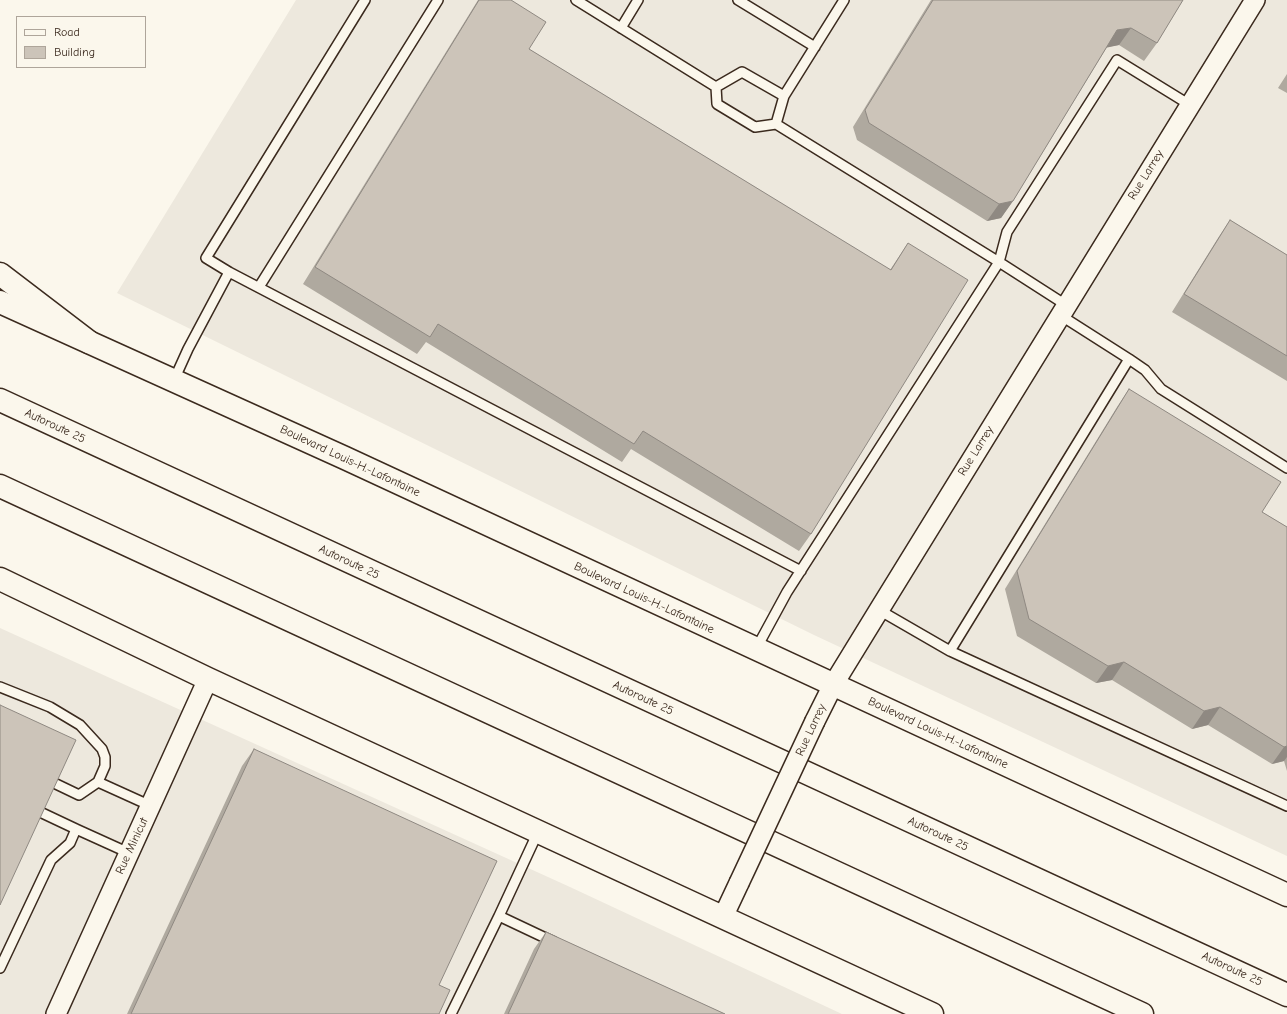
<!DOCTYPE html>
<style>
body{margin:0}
#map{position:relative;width:1287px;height:1014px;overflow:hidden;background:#fbf7ec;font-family:"Comic Neue",sans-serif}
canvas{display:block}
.legend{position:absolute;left:16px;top:16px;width:130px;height:52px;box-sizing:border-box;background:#fbf7ec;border:1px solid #aea59a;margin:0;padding:5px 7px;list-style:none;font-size:12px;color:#3b2a1e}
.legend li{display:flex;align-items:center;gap:8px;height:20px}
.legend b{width:20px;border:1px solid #aea59a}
</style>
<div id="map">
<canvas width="1287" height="1014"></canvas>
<ul class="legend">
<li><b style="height:5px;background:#fbf7ec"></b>Road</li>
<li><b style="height:11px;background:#ccc4b9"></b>Building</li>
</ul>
</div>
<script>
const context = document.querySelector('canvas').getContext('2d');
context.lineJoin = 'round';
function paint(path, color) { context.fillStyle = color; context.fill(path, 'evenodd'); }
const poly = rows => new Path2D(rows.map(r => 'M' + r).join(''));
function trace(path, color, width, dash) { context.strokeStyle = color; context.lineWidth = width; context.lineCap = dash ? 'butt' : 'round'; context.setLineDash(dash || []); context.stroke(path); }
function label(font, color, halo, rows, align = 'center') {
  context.font = font + ' "Comic Neue",sans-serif'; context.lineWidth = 3; context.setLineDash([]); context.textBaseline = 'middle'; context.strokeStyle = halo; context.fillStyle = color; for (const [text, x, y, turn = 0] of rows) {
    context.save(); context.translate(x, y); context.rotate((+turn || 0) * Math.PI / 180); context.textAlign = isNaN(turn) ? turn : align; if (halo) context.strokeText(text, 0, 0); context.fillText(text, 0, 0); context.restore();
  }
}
paint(poly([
 [296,0,1287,0,1287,856,814,635,117,293],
 [0,628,570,887,842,1014,0,1014]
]), '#ede8dd');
const service = poly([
 [576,0,716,87,717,104,755,127,776,124,999,262,1007,232,1117,60,1190,105],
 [738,0,815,47],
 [621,28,638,0],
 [716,87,742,72,784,96,776,124],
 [784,96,844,0],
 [229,272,206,258,365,0],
 [259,287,438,0],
 [1129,359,1145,370,1161,389,1287,468],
 [174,380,188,349,229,272,801,571],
 [879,610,950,651,1129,359,1060,315],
 [756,649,787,592,999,262,1066,305],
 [950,651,1287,806],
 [0,687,50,707,80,725,102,749,105,757,105,766,98,782,151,806],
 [54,783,79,795,98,782],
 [40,812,76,829],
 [538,832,499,916,554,942],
 [0,968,51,860,70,843,76,829,129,853],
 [451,1014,499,916]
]);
const minor = poly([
 [815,721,833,685,879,610,1255,0],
 [723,917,739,883],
 [56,1014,208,679]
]);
const secondary = poly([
 [0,302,345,458,1287,895],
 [0,579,208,679,932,1014]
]);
const primary = poly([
 [0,274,89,342]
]);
const motorway = poly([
 [0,400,1287,995],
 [0,486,1142,1014]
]);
trace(service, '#3b2a1e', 12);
trace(minor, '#3b2a1e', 22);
trace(secondary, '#3b2a1e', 25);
trace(primary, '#3b2a1e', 25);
trace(motorway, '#3b2a1e', 25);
trace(service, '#fbf7ec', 9);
trace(minor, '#fbf7ec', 19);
trace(secondary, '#fbf7ec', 22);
trace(primary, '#fbf7ec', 22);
trace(motorway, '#fbf7ec', 22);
const minorBridge = poly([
 [739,883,815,721]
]);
trace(minorBridge, '#3b2a1e', 22, []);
trace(minorBridge, '#fbf7ec', 19);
paint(poly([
 [478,0,511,0,529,49,890,270,908,243,811,534,799,551,631,449,622,462,426,342,417,354,303,284],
 [931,0,1183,0,1157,43,1144,61,1119,45,1107,47,1013,201,1001,218,987,221,857,140,853,127],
 [1287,74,1287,93,1278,88],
 [1230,220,1287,255,1287,381,1172,312,1218,238],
 [1129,389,1262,512,1287,527,1287,771,1284,761,1272,764,1208,725,1192,729,1112,680,1096,683,1017,636,1005,589,1117,407],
 [254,749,439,985,439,1014,127,1014,242,766],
 [546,932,725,1014,504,1014,534,949]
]), '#afa99f');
paint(poly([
 [1131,28,1119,45,1105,48,1117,30],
 [1013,201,1001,218,987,221,999,204],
 [1124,662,1112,680,1096,683,1108,666],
 [1220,707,1208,725,1192,729,1204,711],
 [1287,746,1287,757,1284,761,1272,764,1284,747]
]), '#8f8982');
const building = poly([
 [479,0,511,0,546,22,529,49,891,270,908,243,968,280,811,534,643,431,634,444,438,324,430,337,315,267,479,0],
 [933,0,1183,0,1157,43,1131,28,1117,30,1013,201,999,204,869,123,865,110,933,0],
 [1230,220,1287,255,1287,356,1184,294,1230,220],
 [1129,389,1281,482,1262,512,1287,527,1287,746,1284,747,1220,707,1204,711,1124,662,1108,666,1029,619,1017,571,1129,389],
 [0,705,76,740,0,905,0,705],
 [254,749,497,861,439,985,450,990,439,1014,131,1014,254,749],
 [546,932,725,1014,508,1014,546,932]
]);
paint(building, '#ccc4b9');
trace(building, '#8f8982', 1);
label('12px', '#3b2a1e', '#fbf7ec', [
 ["Rue Larrey",1146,175,-58],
 ["Autoroute 25",55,426,25],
 ["Rue Larrey",976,451,-58],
 ["Boulevard Louis-H.-Lafontaine",350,461,25],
 ["Autoroute 25",349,562,25],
 ["Boulevard Louis-H.-Lafontaine",644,598,25],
 ["Autoroute 25",643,698,25],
 ["Rue Larrey",811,730,-65],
 ["Boulevard Louis-H.-Lafontaine",938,733,25],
 ["Autoroute 25",938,834,25],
 ["Rue Minicut",132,846,-65],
 ["Autoroute 25",1232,969,25]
]);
</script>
